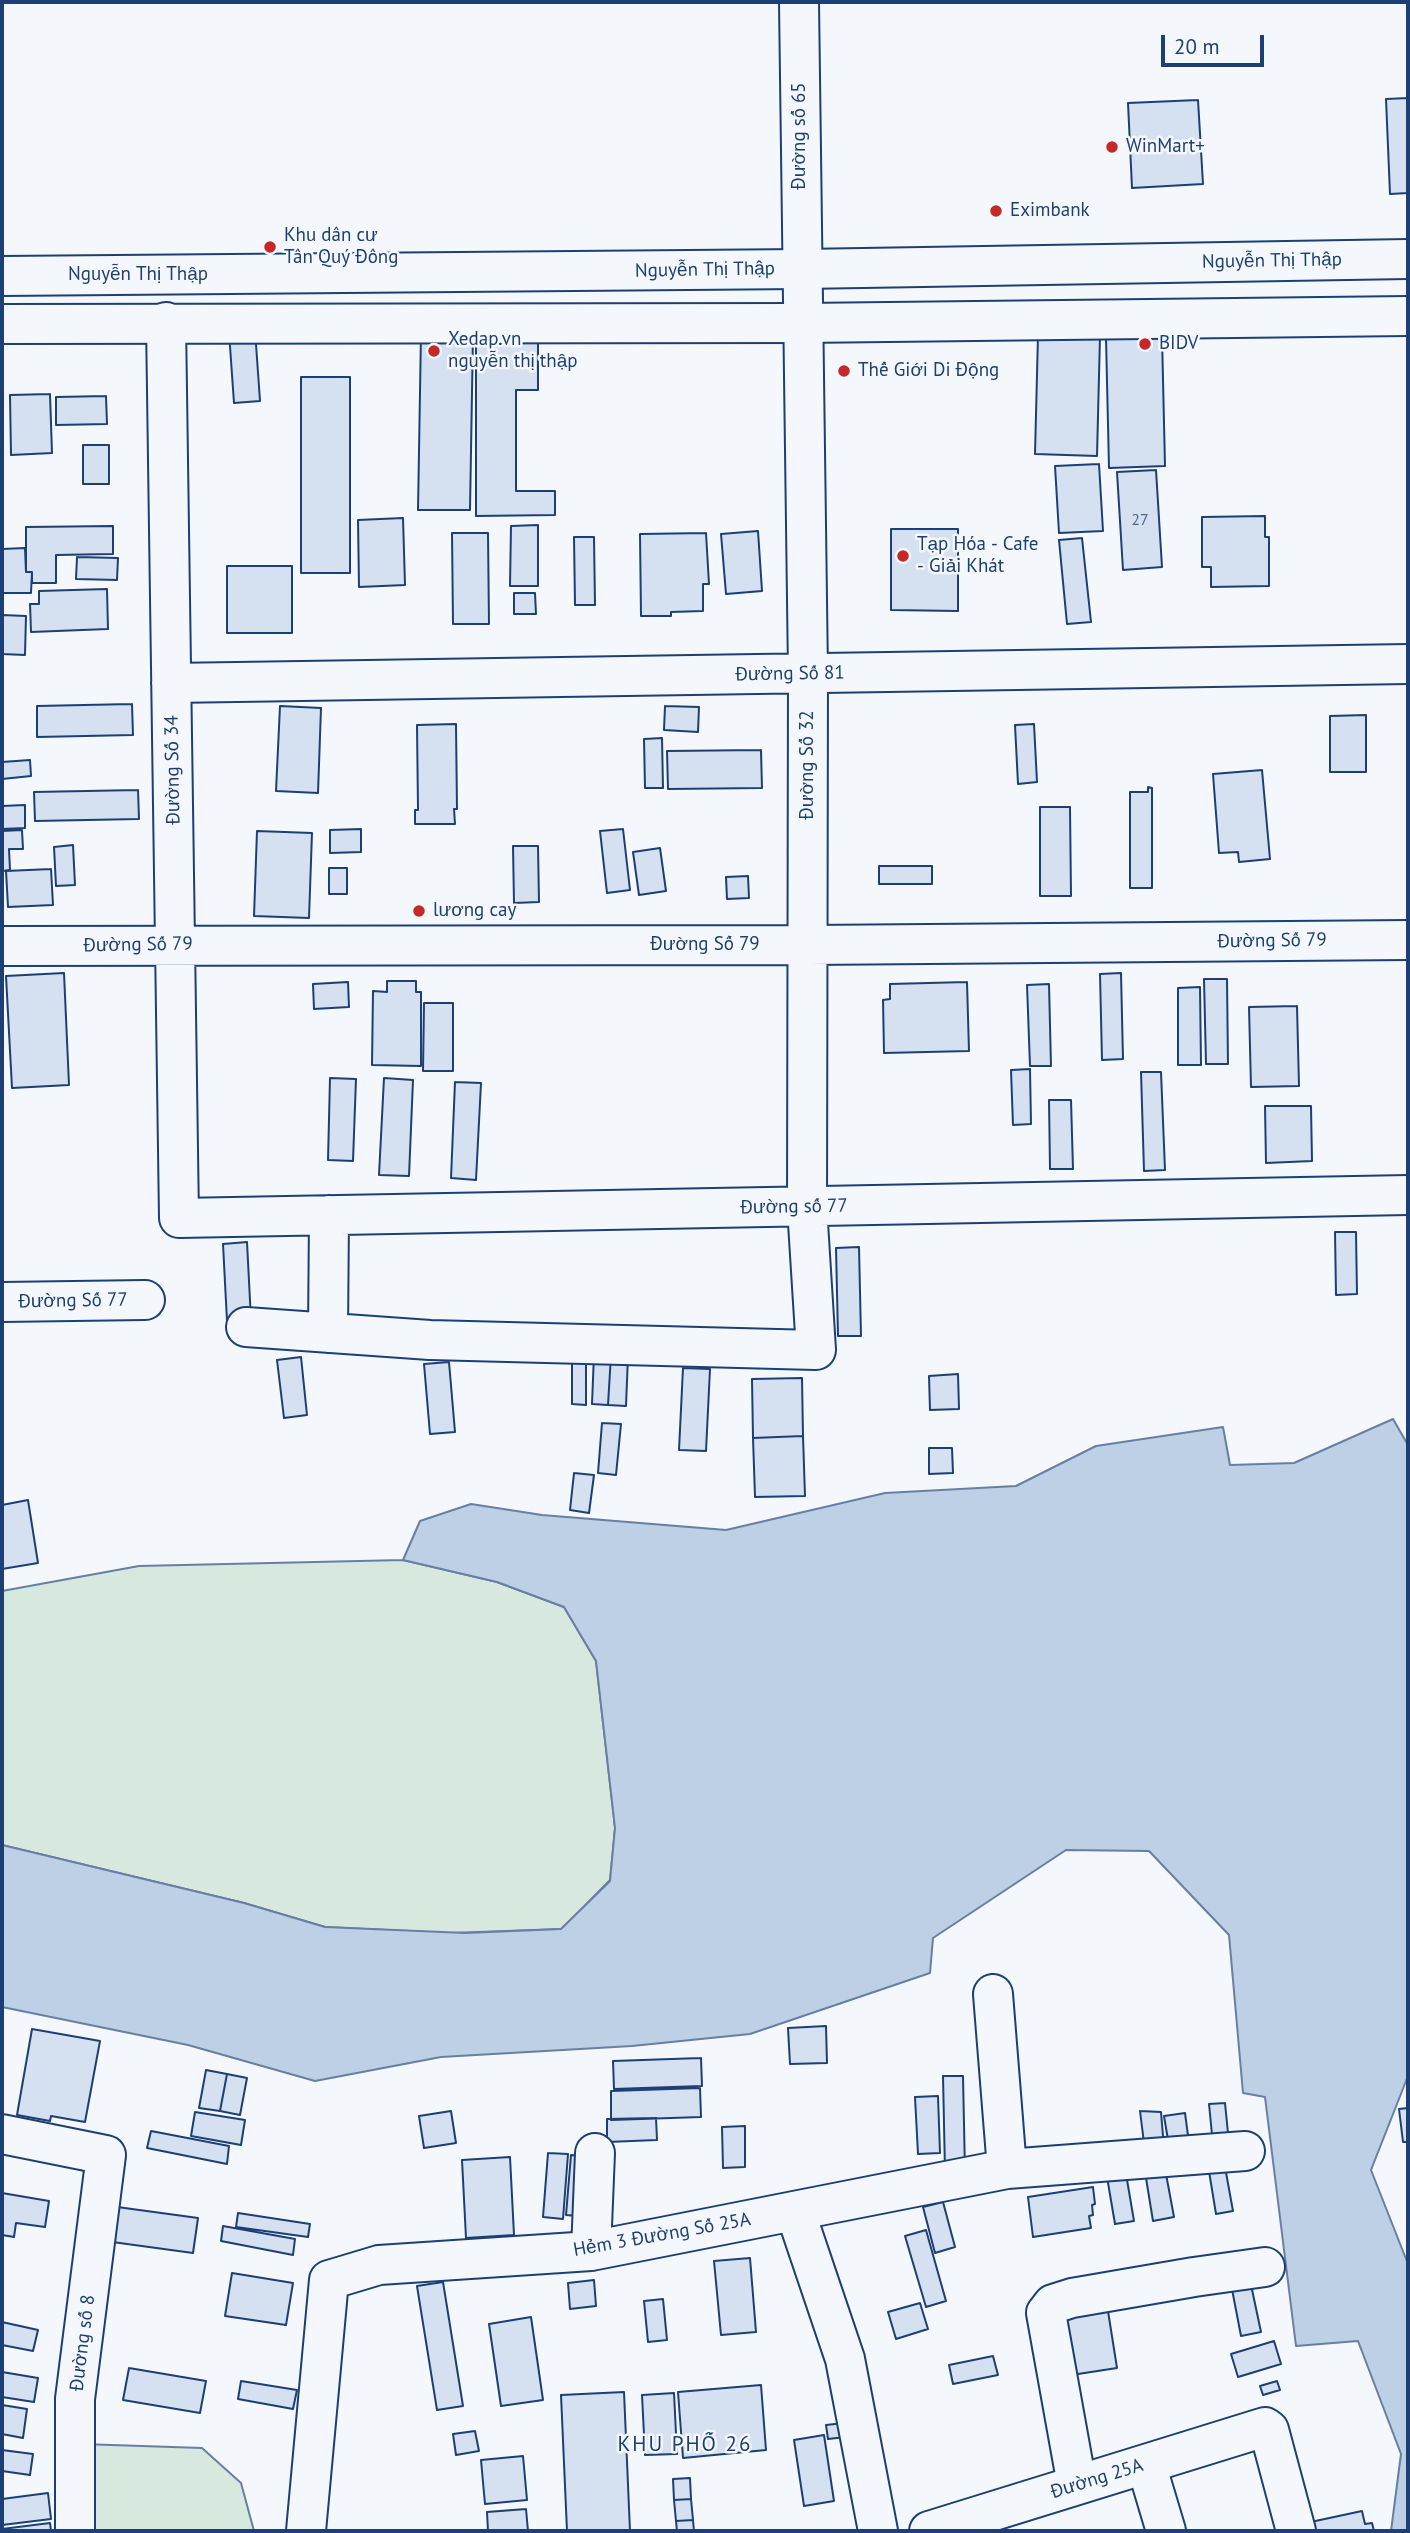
<!DOCTYPE html>
<meta charset="utf-8">
<style>
body{margin:0}
#map{position:relative;width:1410px;height:2533px;overflow:hidden;background:#f4f7fb;font-family:"PT Sans",sans-serif}
canvas{display:block}
.frame{position:absolute;inset:0;border:4px solid #1d3f73;pointer-events:none}
.scale{position:absolute;left:1161px;top:35px;width:103px;height:32px;box-sizing:border-box;border:4px solid #1d3f73;border-top:0;padding-left:9px;font-size:21px;line-height:24px;white-space:nowrap;color:#1d3f73;-webkit-text-stroke:5px #f4f7fb;paint-order:stroke}
</style>
<div id="map">
<canvas width="1410" height="2533"></canvas>
<div class="frame"></div>
<div class="scale">20 m</div>
</div>
<script>
const context = document.querySelector('canvas').getContext('2d');
context.lineJoin = 'round';
function paint(path, color) { context.fillStyle = color; context.fill(path, 'evenodd'); }
const poly = rows => new Path2D(rows.map(r => 'M' + r).join(''));
function trace(path, color, width, dash) { context.strokeStyle = color; context.lineWidth = width; context.lineCap = dash ? 'butt' : 'round'; context.setLineDash(dash || []); context.stroke(path); }
function label(font, color, halo, rows, align = 'center') {
  context.font = font + ' "PT Sans",sans-serif'; context.lineWidth = 5; context.setLineDash([]); context.textBaseline = 'middle'; context.strokeStyle = halo; context.fillStyle = color; for (const [text, x, y, turn = 0] of rows) {
    context.save(); context.translate(x, y); context.rotate((+turn || 0) * Math.PI / 180); context.textAlign = isNaN(turn) ? turn : align; if (halo) context.strokeText(text, 0, 0); context.fillText(text, 0, 0); context.restore();
  }
}
const green = poly([
 [403,1560,497,1582,564,1607,596,1661,615,1828,610,1880,562,1929,450,1933,325,1927,244,1903,2,1845,2,1591,139,1566,403,1560],
 [81,2444,202,2448,241,2483,254,2531,79,2531,81,2444]
]);
paint(green, '#d7e8df');
trace(green, '#687fa3', 2);
const water = poly([
 [1393,1419,1408,1445,1408,2076,1371,2170,1408,2264,1408,2531,1391,2531,1401,2454,1358,2341,1296,2346,1265,2097,1243,2093,1229,1935,1149,1851,1066,1850,933,1938,930,1973,750,2034,632,2046,441,2057,315,2081,188,2045,2,2007,2,1845,244,1903,325,1927,465,1933,561,1929,610,1881,615,1828,596,1661,564,1607,497,1582,403,1560,420,1521,471,1504,542,1515,726,1530,885,1493,1016,1486,1096,1446,1223,1427,1230,1465,1294,1463,1393,1419]
]);
paint(water, '#bed0e5');
trace(water, '#687fa3', 2);
const building = poly([
 [1408,98,1408,193,1390,194,1386,99,1408,98],
 [1198,100,1203,184,1132,188,1128,103,1198,100],
 [255,330,260,401,234,403,229,332,255,330],
 [421,333,473,334,470,510,418,510,421,333],
 [1038,335,1100,336,1097,456,1035,454,1038,335],
 [1162,336,1165,466,1109,468,1106,338,1162,336],
 [476,338,538,338,538,390,516,390,516,491,555,491,555,515,476,516,476,338],
 [301,377,350,377,350,573,301,573,301,377],
 [50,394,52,453,11,455,10,395,50,394],
 [106,396,107,424,56,425,56,397,106,396],
 [83,445,109,445,109,484,83,484,83,445],
 [1099,464,1103,531,1059,533,1055,466,1099,464],
 [1156,470,1162,567,1123,570,1117,472,1156,470],
 [1265,516,1265,537,1269,537,1269,586,1211,587,1211,567,1202,567,1202,517,1265,516],
 [403,518,405,585,359,587,358,520,403,518],
 [538,525,538,586,510,586,511,526,538,525],
 [113,526,113,554,56,555,56,583,32,583,32,572,26,572,26,527,113,526],
 [891,529,958,529,958,611,891,610,891,529],
 [758,531,762,591,726,594,721,534,758,531],
 [452,533,488,533,489,624,453,624,452,533],
 [706,533,709,584,703,584,703,611,671,612,671,616,641,616,640,534,706,533],
 [574,537,594,537,595,605,575,605,574,537],
 [1082,538,1091,622,1067,624,1059,540,1082,538],
 [25,548,26,572,32,572,31,593,2,593,2,549,25,548],
 [77,557,118,558,117,580,76,579,77,557],
 [227,566,292,566,292,633,227,633,227,566],
 [107,589,108,629,31,632,30,604,39,604,39,591,107,589],
 [514,593,535,593,536,614,514,614,514,593],
 [2,615,26,616,25,655,2,654,2,615],
 [132,704,133,735,37,737,37,706,132,704],
 [280,706,321,708,318,793,276,791,280,706],
 [665,706,699,707,698,732,664,730,665,706],
 [1366,715,1366,772,1330,772,1330,716,1366,715],
 [456,724,457,809,454,809,455,824,415,824,415,810,418,810,417,725,456,724],
 [1034,724,1037,782,1018,784,1015,725,1034,724],
 [662,738,663,788,645,788,644,739,662,738],
 [761,750,762,788,668,789,667,751,761,750],
 [30,760,31,776,2,779,2,762,30,760],
 [1262,770,1270,859,1239,862,1238,852,1219,853,1213,774,1262,770],
 [1148,787,1152,788,1152,888,1130,888,1130,792,1148,792,1148,787],
 [138,790,139,819,35,821,34,792,138,790],
 [25,805,25,828,2,829,2,806,25,805],
 [1040,807,1070,807,1071,896,1040,896,1040,807],
 [361,829,361,852,330,853,330,830,361,829],
 [623,829,630,890,607,893,600,831,623,829],
 [22,830,23,849,9,849,10,870,2,871,2,831,22,830],
 [257,831,312,833,309,918,254,916,257,831],
 [73,845,75,885,56,886,54,847,73,845],
 [513,846,538,846,539,902,514,903,513,846],
 [660,848,666,891,639,895,633,852,660,848],
 [879,866,932,866,932,884,879,884,879,866],
 [329,868,347,868,347,894,329,894,329,868],
 [51,869,53,905,8,907,6,871,51,869],
 [748,876,749,898,727,899,726,877,748,876],
 [64,973,69,1085,12,1088,6,976,64,973],
 [1121,973,1123,1059,1102,1060,1100,974,1121,973],
 [1204,979,1227,979,1228,1064,1206,1064,1204,979],
 [387,981,416,981,416,992,421,992,421,1066,372,1065,373,991,387,992,387,981],
 [348,982,349,1007,314,1009,313,984,348,982],
 [967,982,969,1051,884,1053,883,1000,890,999,890,984,967,982],
 [1049,984,1051,1066,1030,1066,1027,985,1049,984],
 [1200,987,1201,1065,1178,1065,1178,988,1200,987],
 [424,1003,453,1003,453,1071,423,1071,424,1003],
 [1297,1006,1299,1086,1251,1087,1249,1007,1297,1006],
 [1030,1069,1031,1124,1013,1125,1011,1070,1030,1069],
 [1141,1072,1161,1072,1165,1170,1144,1171,1141,1072],
 [330,1078,356,1079,353,1161,328,1160,330,1078],
 [384,1078,413,1080,409,1176,379,1175,384,1078],
 [455,1082,481,1083,476,1180,451,1178,455,1082],
 [1049,1100,1071,1100,1073,1169,1050,1169,1049,1100],
 [1265,1106,1311,1106,1312,1161,1266,1163,1265,1106],
 [1335,1232,1356,1232,1357,1294,1336,1295,1335,1232],
 [247,1242,251,1320,227,1321,223,1244,247,1242],
 [859,1247,861,1336,838,1336,836,1248,859,1247],
 [572,1352,586,1353,586,1405,572,1404,572,1352],
 [594,1354,611,1355,608,1405,592,1404,594,1354],
 [611,1355,628,1356,626,1406,608,1405,611,1355],
 [301,1357,307,1415,284,1418,277,1360,301,1357],
 [449,1362,455,1432,430,1434,424,1364,449,1362],
 [683,1368,710,1369,706,1451,679,1450,683,1368],
 [958,1374,959,1409,930,1410,929,1376,958,1374],
 [802,1378,803,1436,753,1438,752,1379,802,1378],
 [602,1423,621,1424,616,1475,598,1473,602,1423],
 [803,1436,805,1496,755,1497,753,1438,803,1436],
 [929,1448,952,1448,953,1473,929,1474,929,1448],
 [574,1473,594,1475,589,1513,570,1510,574,1473],
 [28,1500,38,1563,2,1569,2,1505,28,1500],
 [826,2026,827,2063,790,2064,788,2028,826,2026],
 [32,2029,100,2041,85,2122,51,2116,50,2121,17,2115,32,2029],
 [701,2058,702,2086,614,2089,613,2061,701,2058],
 [206,2070,227,2074,220,2111,199,2108,206,2070],
 [227,2074,247,2078,240,2115,220,2111,227,2074],
 [943,2076,963,2076,965,2172,945,2172,943,2076],
 [700,2088,701,2117,611,2120,611,2091,700,2088],
 [938,2096,940,2153,918,2154,915,2097,938,2096],
 [1225,2103,1229,2143,1213,2145,1209,2104,1225,2103],
 [1408,2108,1408,2142,1403,2142,1399,2109,1408,2108],
 [451,2111,456,2143,424,2148,419,2116,451,2111],
 [1140,2111,1161,2112,1164,2148,1145,2151,1140,2111],
 [195,2112,245,2120,241,2145,191,2136,195,2112],
 [1185,2113,1189,2143,1169,2146,1164,2116,1185,2113],
 [656,2118,657,2140,607,2142,607,2119,656,2118],
 [745,2126,745,2167,723,2168,722,2127,745,2126],
 [151,2131,229,2146,227,2164,147,2148,151,2131],
 [548,2153,568,2154,563,2219,543,2217,548,2153],
 [571,2155,580,2156,588,2217,566,2215,571,2155],
 [1223,2156,1233,2211,1216,2214,1207,2159,1223,2156],
 [510,2157,514,2235,466,2238,462,2160,510,2157],
 [1125,2168,1134,2221,1115,2224,1106,2171,1125,2168],
 [1166,2174,1174,2217,1153,2221,1146,2178,1166,2174],
 [1093,2187,1095,2204,1092,2205,1093,2215,1089,2216,1091,2228,1033,2237,1028,2197,1093,2187],
 [2,2193,49,2201,45,2227,16,2223,14,2237,2,2235,2,2193],
 [943,2202,955,2247,935,2253,923,2207,943,2202],
 [110,2206,198,2218,193,2253,105,2241,110,2206],
 [238,2213,310,2224,308,2237,236,2227,238,2213],
 [223,2226,295,2239,293,2255,221,2241,223,2226],
 [926,2230,946,2301,926,2307,905,2236,926,2230],
 [750,2258,756,2332,721,2335,714,2261,750,2258],
 [232,2273,293,2283,286,2325,225,2316,232,2273],
 [594,2280,596,2306,570,2309,568,2283,594,2280],
 [1250,2280,1261,2332,1241,2336,1231,2284,1250,2280],
 [443,2282,463,2406,437,2410,417,2286,443,2282],
 [663,2299,667,2340,648,2342,644,2301,663,2299],
 [920,2303,928,2329,896,2339,888,2312,920,2303],
 [1108,2311,1117,2368,1065,2376,1056,2320,1108,2311],
 [531,2317,543,2400,501,2406,489,2324,531,2317],
 [2,2322,38,2330,33,2351,2,2345,2,2322],
 [1274,2341,1281,2364,1238,2377,1231,2354,1274,2341],
 [993,2356,998,2375,953,2384,949,2365,993,2356],
 [129,2368,206,2381,200,2413,123,2400,129,2368],
 [2,2372,38,2378,34,2402,2,2397,2,2372],
 [241,2381,297,2390,293,2409,238,2399,241,2381],
 [1277,2381,1280,2390,1263,2395,1260,2386,1277,2381],
 [761,2385,766,2450,683,2458,678,2392,761,2385],
 [624,2392,630,2531,567,2531,561,2395,624,2392],
 [674,2393,677,2454,645,2455,642,2395,674,2393],
 [2,2405,27,2409,23,2438,2,2434,2,2405],
 [844,2423,846,2437,828,2439,826,2425,844,2423],
 [475,2431,479,2451,456,2455,453,2434,475,2431],
 [824,2435,834,2501,804,2506,794,2440,824,2435],
 [2,2450,33,2454,30,2475,2,2471,2,2450],
 [523,2456,527,2500,485,2504,481,2460,523,2456],
 [690,2478,691,2499,674,2500,673,2479,690,2478],
 [48,2493,51,2519,2,2525,2,2499,48,2493],
 [691,2499,693,2520,676,2521,674,2500,691,2499],
 [526,2509,528,2531,488,2531,487,2512,526,2509],
 [1362,2511,1365,2524,1372,2523,1374,2531,1308,2531,1306,2523,1362,2511],
 [693,2520,694,2531,677,2531,676,2521,693,2520],
 [50,2523,51,2531,2,2531,2,2529,50,2523]
]);
paint(building, '#d5e0f0');
trace(building, '#1d3f73', 2);
const minor = poly([
 [166,322,179,1218,1408,1195],
 [171,683,1408,664],
 [2,946,809,945,1408,940],
 [2,1302,145,1300],
 [246,1327,430,1340,816,1350,807,1207,808,674,799,2],
 [328,1333,329,1215],
 [993,1994,1007,2169],
 [2,2134,106,2155,75,2399,75,2531],
 [795,2211,845,2359,878,2531],
 [591,2251,595,2153],
 [1146,2464,1166,2531],
 [1077,2485,1046,2313,1053,2304,1072,2298,1194,2277,1265,2267],
 [306,2531,329,2280,379,2265,591,2251,1007,2169,1245,2151],
 [929,2531,1265,2427,1269,2430,1296,2531]
]);
const major = poly([
 [2,276,802,269,1408,259],
 [2,324,802,323,1408,316]
]);
trace(minor, '#1d3f73', 42);
trace(major, '#1d3f73', 42);
trace(minor, '#f4f7fb', 38);
trace(major, '#f4f7fb', 38);
for (const [x, y, r, color] of [
 [1112,147,7,"#c62828"],
 [996,211,7,"#c62828"],
 [270,247,7,"#c62828"],
 [1145,344,7,"#c62828"],
 [434,351,7,"#c62828"],
 [844,371,7,"#c62828"],
 [903,556,7,"#c62828"],
 [419,911,7,"#c62828"]
]) { const dot = new Path2D(); dot.arc(x, y, r, 0, 2 * Math.PI); context.fillStyle = color; context.fill(dot); trace(dot, '#f4f7fb', 2.5); }
label('16px', '#4b6792', null, [
 ["27",1140,520]
]);
label('19px', '#1d3f73', '#f4f7fb', [
 ["Đường số 65",800,136,-90],
 ["Nguyễn Thị Thập",1272,261,-1],
 ["Nguyễn Thị Thập",705,270,-1],
 ["Nguyễn Thị Thập",138,275],
 ["Đường Số 81",790,674,-1],
 ["Đường Số 32",808,765,-90],
 ["Đường Số 34",173,770,-91],
 ["Đường Số 79",1272,941,-1],
 ["Đường Số 79",138,945,-1],
 ["Đường Số 79",705,945],
 ["Đường số 77",794,1207,-1],
 ["Đường Số 77",73,1301,-1],
 ["Hẻm 3 Đường Số 25A",662,2235,-10],
 ["Đường số 8",83,2343,-83],
 ["Đường 25A",1097,2479,-17]
]);
label('19px', '#1d3f73', '#f4f7fb', [
 ["WinMart+",1126,147],
 ["Eximbank",1010,211],
 ["Khu dân cư",284,236],
 ["Tân Quý Đông",284,258],
 ["Xedap.vn",448,340],
 ["nguyễn thị thập",448,362],
 ["BIDV",1159,344],
 ["Thế Giới Di Động",858,371],
 ["Tạp Hóa - Cafe",917,545],
 ["- Giải Khát",917,567],
 ["lương cay",433,911]
], 'left');
context.letterSpacing = '2px';
label('21px', '#1d3f73', '#f4f7fb', [
 ["KHU PHỐ 26",685,2445]
]);
context.letterSpacing = '0px';
</script>
